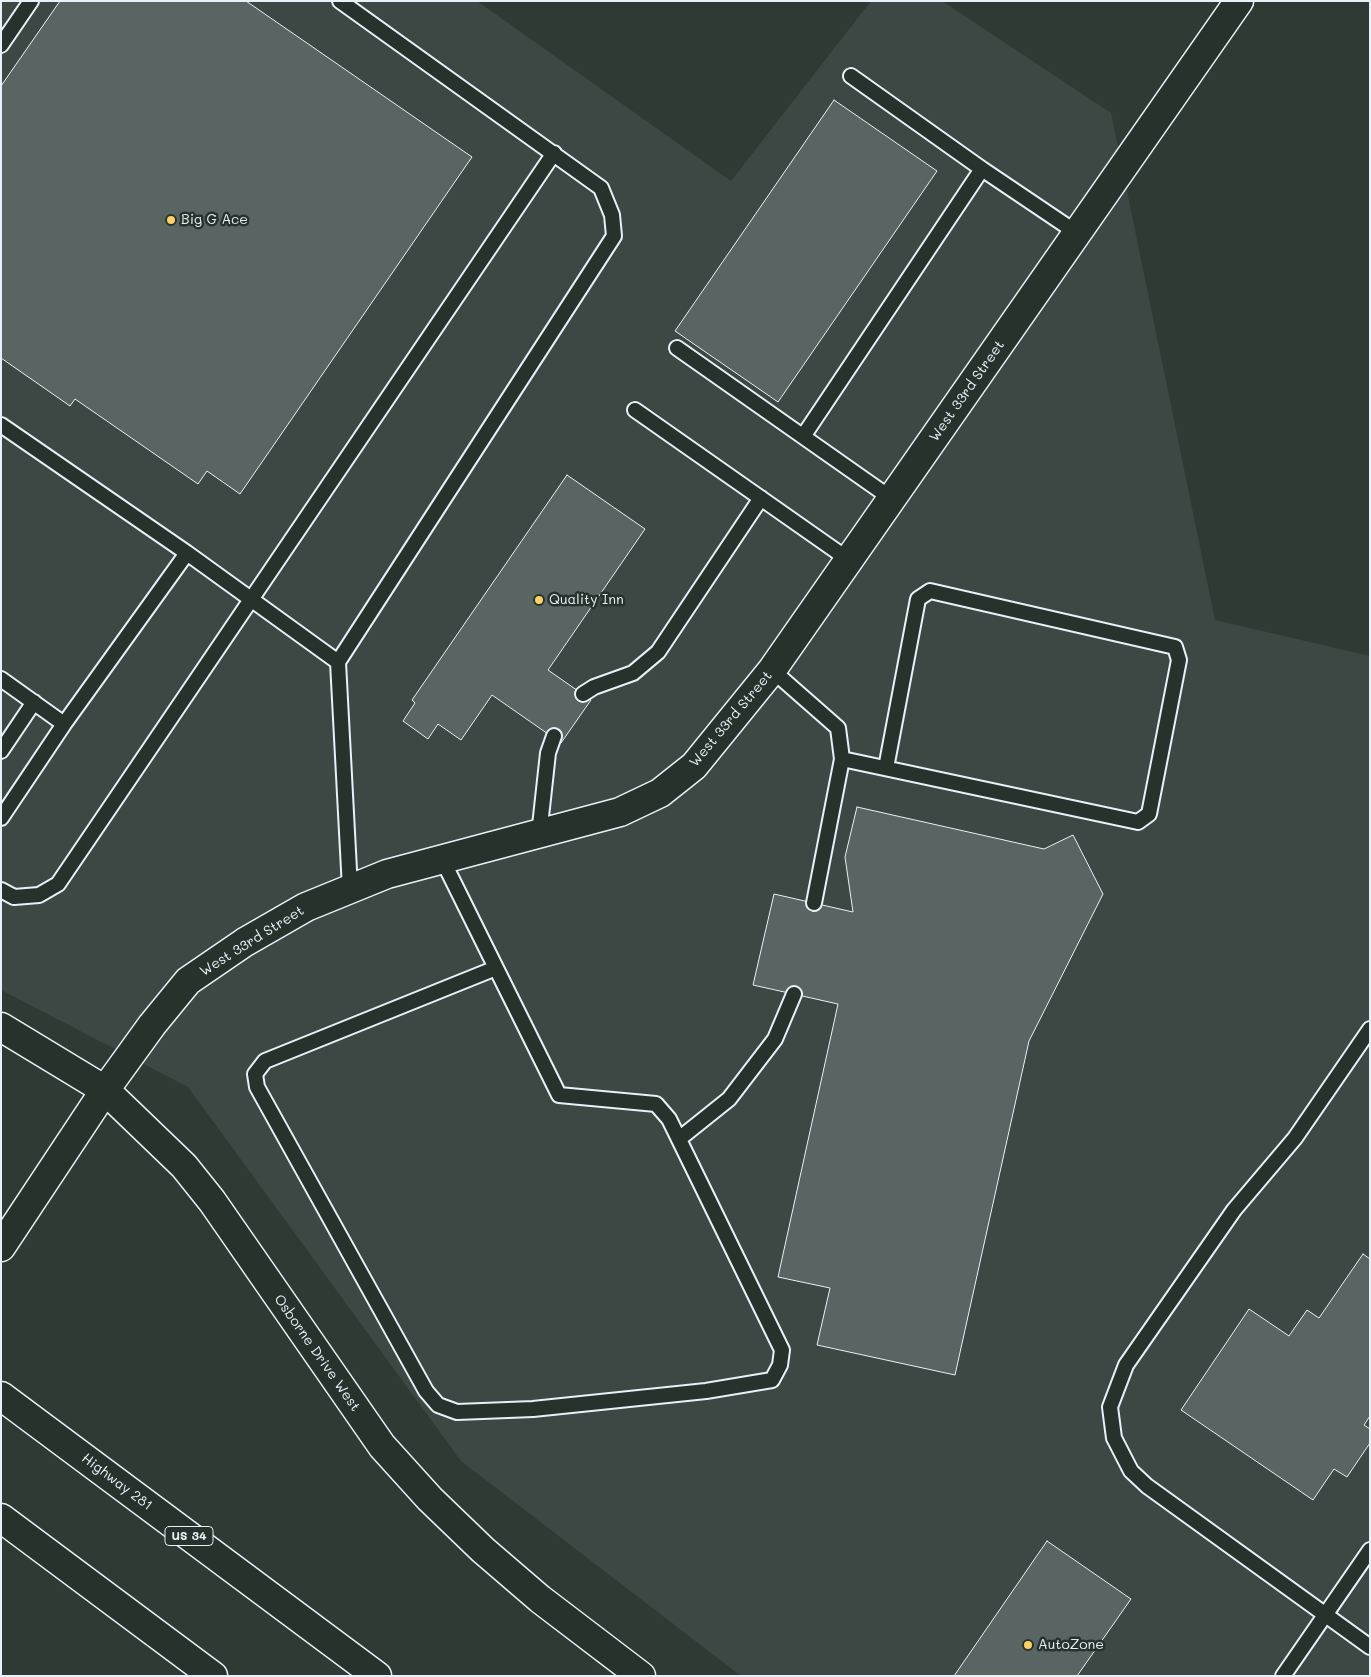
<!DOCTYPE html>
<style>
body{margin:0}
#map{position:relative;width:1371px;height:1677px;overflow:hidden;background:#2e3b35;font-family:Mali,sans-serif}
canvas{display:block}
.frame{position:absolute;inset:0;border:2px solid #e8f1f8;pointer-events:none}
</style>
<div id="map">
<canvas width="1371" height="1677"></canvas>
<div class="frame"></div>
</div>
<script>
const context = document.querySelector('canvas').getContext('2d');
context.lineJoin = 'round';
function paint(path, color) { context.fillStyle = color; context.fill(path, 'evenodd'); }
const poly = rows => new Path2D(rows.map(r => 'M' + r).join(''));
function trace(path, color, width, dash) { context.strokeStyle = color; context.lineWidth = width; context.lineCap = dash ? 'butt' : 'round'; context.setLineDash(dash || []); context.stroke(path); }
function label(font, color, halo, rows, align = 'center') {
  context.font = font + ' Mali,sans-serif'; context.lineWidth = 5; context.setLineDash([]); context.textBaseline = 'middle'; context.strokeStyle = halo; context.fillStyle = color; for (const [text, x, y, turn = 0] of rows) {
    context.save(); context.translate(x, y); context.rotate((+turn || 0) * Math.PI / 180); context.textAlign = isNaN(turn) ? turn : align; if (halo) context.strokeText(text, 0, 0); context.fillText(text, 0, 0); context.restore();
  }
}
paint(poly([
 [1,1,477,1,731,181,871,1,942,1,1111,113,1215,620,1370,656,1370,1676,741,1676,461,1461,188,1087,1,990]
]), '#3b4843');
const building = poly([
 [60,1,246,1,472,157,240,494,207,471,198,484,75,399,70,406,1,358,1,86,60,1],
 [834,100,937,171,778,402,675,331,834,100],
 [567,475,645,529,548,670,591,700,561,743,492,695,461,740,438,724,428,739,403,721,415,703,412,700,567,475],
 [857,807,1044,849,1073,835,1103,894,1029,1041,955,1375,817,1345,830,1288,778,1277,838,1004,753,985,774,894,853,912,845,857,857,807],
 [1363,1254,1370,1259,1370,1416,1364,1425,1370,1429,1370,1443,1347,1477,1334,1469,1313,1500,1181,1410,1249,1309,1289,1336,1307,1310,1319,1318,1363,1254],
 [1047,1541,1131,1599,1077,1676,954,1676,1047,1541]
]);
paint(building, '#596563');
trace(building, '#e8f1f8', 1);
const lane = poly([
 [340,1,601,188,612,215,614,236,338,662,350,889],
 [1,45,31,1],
 [851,76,982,169],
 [677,348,892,499],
 [635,410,849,560],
 [1,425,187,553,338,662],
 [804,435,982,169,1077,233],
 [772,670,838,728,842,759,814,903],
 [1,679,64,724],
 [583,694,594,687,633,673,658,652,761,498],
 [1,751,34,702],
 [842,759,1138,822,1149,814,1179,660,1175,647,930,591,918,599,886,768],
 [1,818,64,724,187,553],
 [539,835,548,753,554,736],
 [443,861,496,968,559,1095,656,1104,669,1119,782,1350,780,1365,772,1380,706,1391,533,1409,457,1412,438,1405,426,1391,257,1087,255,1074,265,1061,496,968],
 [1,890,14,897,39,895,58,884,554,153],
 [1370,1029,1295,1138,1234,1210,1126,1365,1110,1407,1114,1438,1131,1471,1147,1486,1370,1647],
 [679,1139,729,1099,775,1039,794,994],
 [1283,1676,1370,1550]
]);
const street = poly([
 [1,1027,105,1090,184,1166,212,1201,382,1446,430,1499,483,1550,540,1599,641,1676],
 [1,1247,105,1090,152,1025,188,981,245,942,306,907,387,874,620,812,660,793,694,766,772,670,1239,1]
]);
const highway = poly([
 [1,1396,377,1676],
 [1,1518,213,1676]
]);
trace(lane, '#e8f1f8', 18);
trace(street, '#e8f1f8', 31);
trace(highway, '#e8f1f8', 31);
trace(lane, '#26332d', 14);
trace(street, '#26332d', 28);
trace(highway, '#26332d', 28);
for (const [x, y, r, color] of [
 [171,220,5,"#ffd166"],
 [539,600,5,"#ffd166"],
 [1028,1645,5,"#ffd166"]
]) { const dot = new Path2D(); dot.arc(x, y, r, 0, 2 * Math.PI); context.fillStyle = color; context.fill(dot); trace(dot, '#26332d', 2); }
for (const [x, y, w] of [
 [189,1536,48]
]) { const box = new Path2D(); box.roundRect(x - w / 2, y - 9.5, w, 19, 4); context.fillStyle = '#26332d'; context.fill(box); trace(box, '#e8f1f8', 1); }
label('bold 12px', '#e8f1f8', null, [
 ["US 34",189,1536]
]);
label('14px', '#e8f1f8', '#26332d', [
 ["Big G Ace",181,220],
 ["Quality Inn",549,600],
 ["AutoZone",1038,1645]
], 'left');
label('14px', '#e8f1f8', '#26332d', [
 ["West 33rd Street",967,391,-55],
 ["West 33rd Street",731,719,-50],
 ["West 33rd Street",252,941,-32],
 ["Osborne Drive West",317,1353,55],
 ["Highway 281",117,1482,37]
]);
</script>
